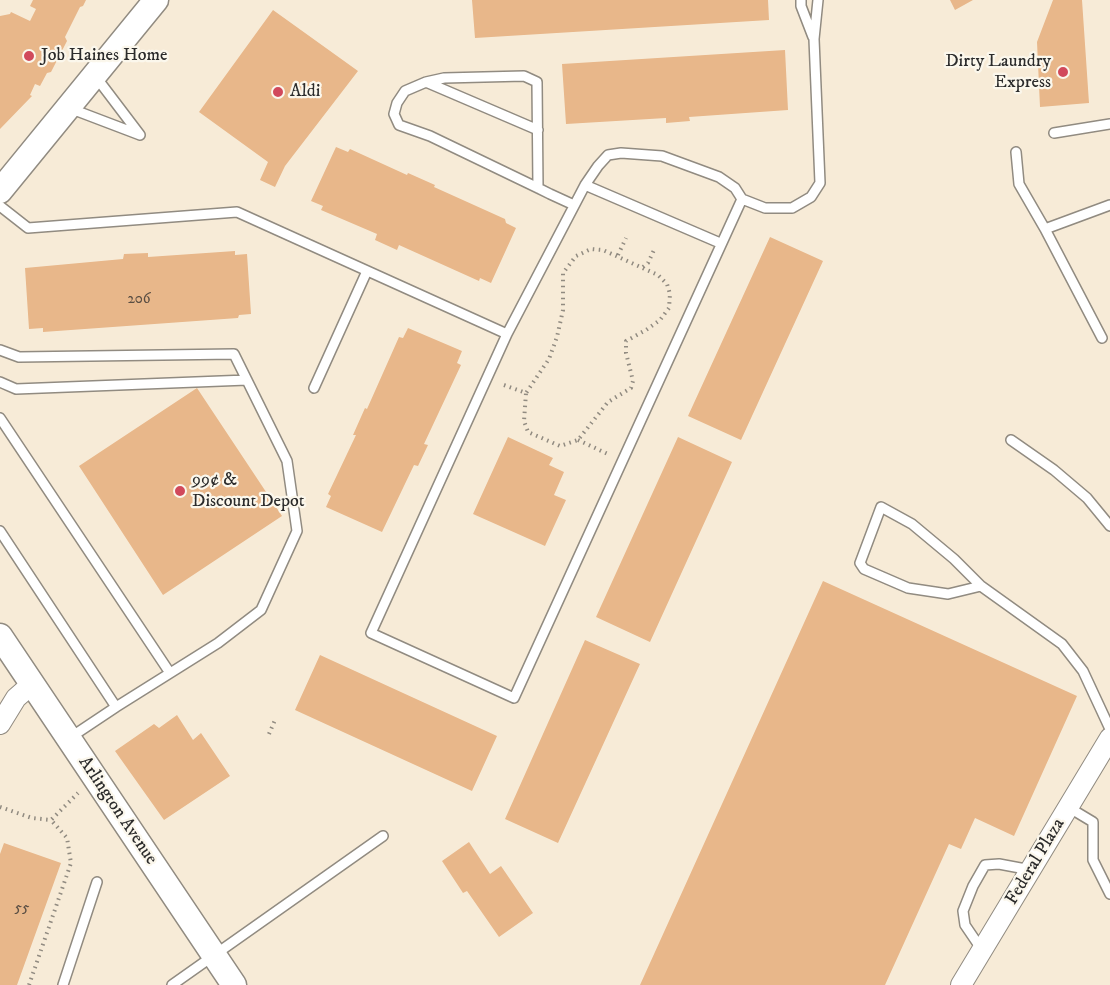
<!DOCTYPE html>
<meta charset="utf-8">
<style>
body{margin:0}
canvas{display:block;background:#f7ebd7}
</style>
<canvas width="1110" height="985"></canvas>
<script>
const context = document.querySelector('canvas').getContext('2d');
context.lineJoin = 'round';
function paint(path, color) { context.fillStyle = color; context.fill(path, 'evenodd'); }
const poly = rows => new Path2D(rows.map(r => 'M' + r).join(''));
function trace(path, color, width, dash) { context.strokeStyle = color; context.lineWidth = width; context.lineCap = dash ? 'butt' : 'round'; context.setLineDash(dash || []); context.stroke(path); }
function label(font, color, halo, rows, align = 'center') {
  context.font = font + ' "IM FELL DW Pica",serif'; context.lineWidth = 4.5; context.setLineDash([]); context.textBaseline = 'middle'; context.strokeStyle = halo; context.fillStyle = color; for (const [text, x, y, turn = 0] of rows) {
    context.save(); context.translate(x, y); context.rotate((+turn || 0) * Math.PI / 180); context.textAlign = isNaN(turn) ? turn : align; if (halo) context.strokeText(text, 0, 0); context.fillText(text, 0, 0); context.restore();
  }
}
paint(poly([
 [33,0,86,0,83,6,80,7,65,37,67,41,51,72,47,73,40,86,35,84,30,95,32,96,0,129,0,16,10,14,11,12,30,21,36,9,30,6],
 [472,0,768,0,769,20,475,38],
 [950,0,973,0,955,10],
 [1053,0,1082,0,1089,103,1040,107,1037,42],
 [273,10,358,71,285,166,275,187,260,180,268,162,199,112],
 [785,50,788,110,689,117,690,121,666,123,666,118,566,124,562,64],
 [336,147,348,152,350,149,407,175,408,173,435,185,434,187,505,219,506,223,516,228,491,283,480,278,479,281,399,245,397,250,375,240,377,234,321,210,323,206,311,201],
 [770,237,823,261,741,440,688,416],
 [235,251,235,255,247,254,251,314,239,315,238,318,43,332,43,328,29,329,25,268,123,259,124,254,148,253,148,257],
 [408,328,462,351,457,363,461,365,424,444,428,445,418,466,414,465,382,532,326,507,331,496,328,494,356,435,353,435,365,408,367,409,399,337,403,338],
 [197,388,282,516,163,595,79,466],
 [508,437,553,458,549,465,564,472,554,495,566,500,545,546,473,514],
 [678,437,732,462,650,642,596,617],
 [823,581,1077,696,1014,836,975,818,961,849,949,844,885,985,640,985],
 [585,640,640,664,558,843,505,819],
 [320,655,497,736,472,791,295,710],
 [177,715,193,740,201,733,230,776,164,820,115,751,154,724,159,728],
 [469,842,490,874,501,866,533,913,499,937,467,891,463,893,442,861],
 [4,843,61,863,17,985,0,985,0,854]
]), '#e8b78a');
const service = poly([
 [801,0,801,6,813,37],
 [96,77,140,135],
 [426,82,538,130],
 [69,108,140,135],
 [1054,133,1110,124],
 [1016,152,1019,184,1045,229],
 [585,185,720,243],
 [538,188,537,82,524,76,444,78,426,82,405,91,397,103,394,114,399,125,430,136,538,188,550,194,574,205],
 [0,206,28,228,237,212,507,334,371,633,514,698,742,199,765,208,792,208,811,197,820,183,814,39,818,0],
 [507,334,585,185,598,166,608,155,621,153,662,156,719,177,735,188,742,199],
 [1102,338,1045,229,1110,205],
 [0,350,19,357,234,354,287,461,297,531,261,610,218,643,116,707,0,531],
 [0,382,16,389,247,380],
 [314,388,367,271],
 [0,418,170,673],
 [1011,440,1054,470,1087,498,1110,526],
 [981,586,948,594,908,588,864,569,860,563,881,507,912,524,954,559,981,586,1062,644,1083,671,1110,729],
 [71,737,116,707],
 [1068,807,1093,822,1093,860,1110,894],
 [982,950,965,925,963,911,973,886,985,865,999,864,1031,870],
 [63,985,97,882],
 [172,985,383,836]
]);
const minor = poly([
 [0,724,16,698,32,684],
 [961,985,1110,738]
]);
const tertiary = poly([
 [0,191,156,0],
 [0,636,234,985]
]);
trace(service, '#918b81', 12);
trace(minor, '#918b81', 22);
trace(tertiary, '#918b81', 27);
trace(poly([
 [618,255,626,238],
 [643,267,648,263,654,250],
 [504,385,526,393,524,421,528,432,560,446,578,440,608,402,631,388,633,381,626,353,626,341,646,330,660,320,669,308,670,294,667,284,658,275,603,250,591,249,576,256,563,273,563,310,557,337,549,359,526,393],
 [578,440,610,455],
 [269,734,275,720],
 [0,807,32,818,51,820,78,793],
 [29,985,71,863,67,838,51,820]
]), '#918b81', 4, [1.5, 4.5]);
trace(service, '#fff', 9);
trace(minor, '#fff', 20);
trace(tertiary, '#fff', 24);
for (const [x, y, r, color] of [
 [29,56,6,"#d1495b"],
 [1063,72,6,"#d1495b"],
 [278,92,6,"#d1495b"],
 [180,491,6,"#d1495b"]
]) { const dot = new Path2D(); dot.arc(x, y, r, 0, 2 * Math.PI); context.fillStyle = color; context.fill(dot); trace(dot, '#fbf7ec', 2); }
label('15px', '#5a4e43', null, [
 ["206",139,300],
 ["55",22,909]
]);
label('18px', '#2b2b2b', '#fbf7ec', [
 ["Job Haines Home",41,56],
 ["Dirty Laundry",1051,62,"right"],
 ["Express",1051,83,"right"],
 ["Aldi",290,92],
 ["99¢ &",192,481],
 ["Discount Depot",192,502]
], 'left');
label('18px', '#2b2b2b', '#fbf7ec', [
 ["Arlington Avenue",117,811,56],
 ["Federal Plaza",1036,862,-59]
]);
</script>
